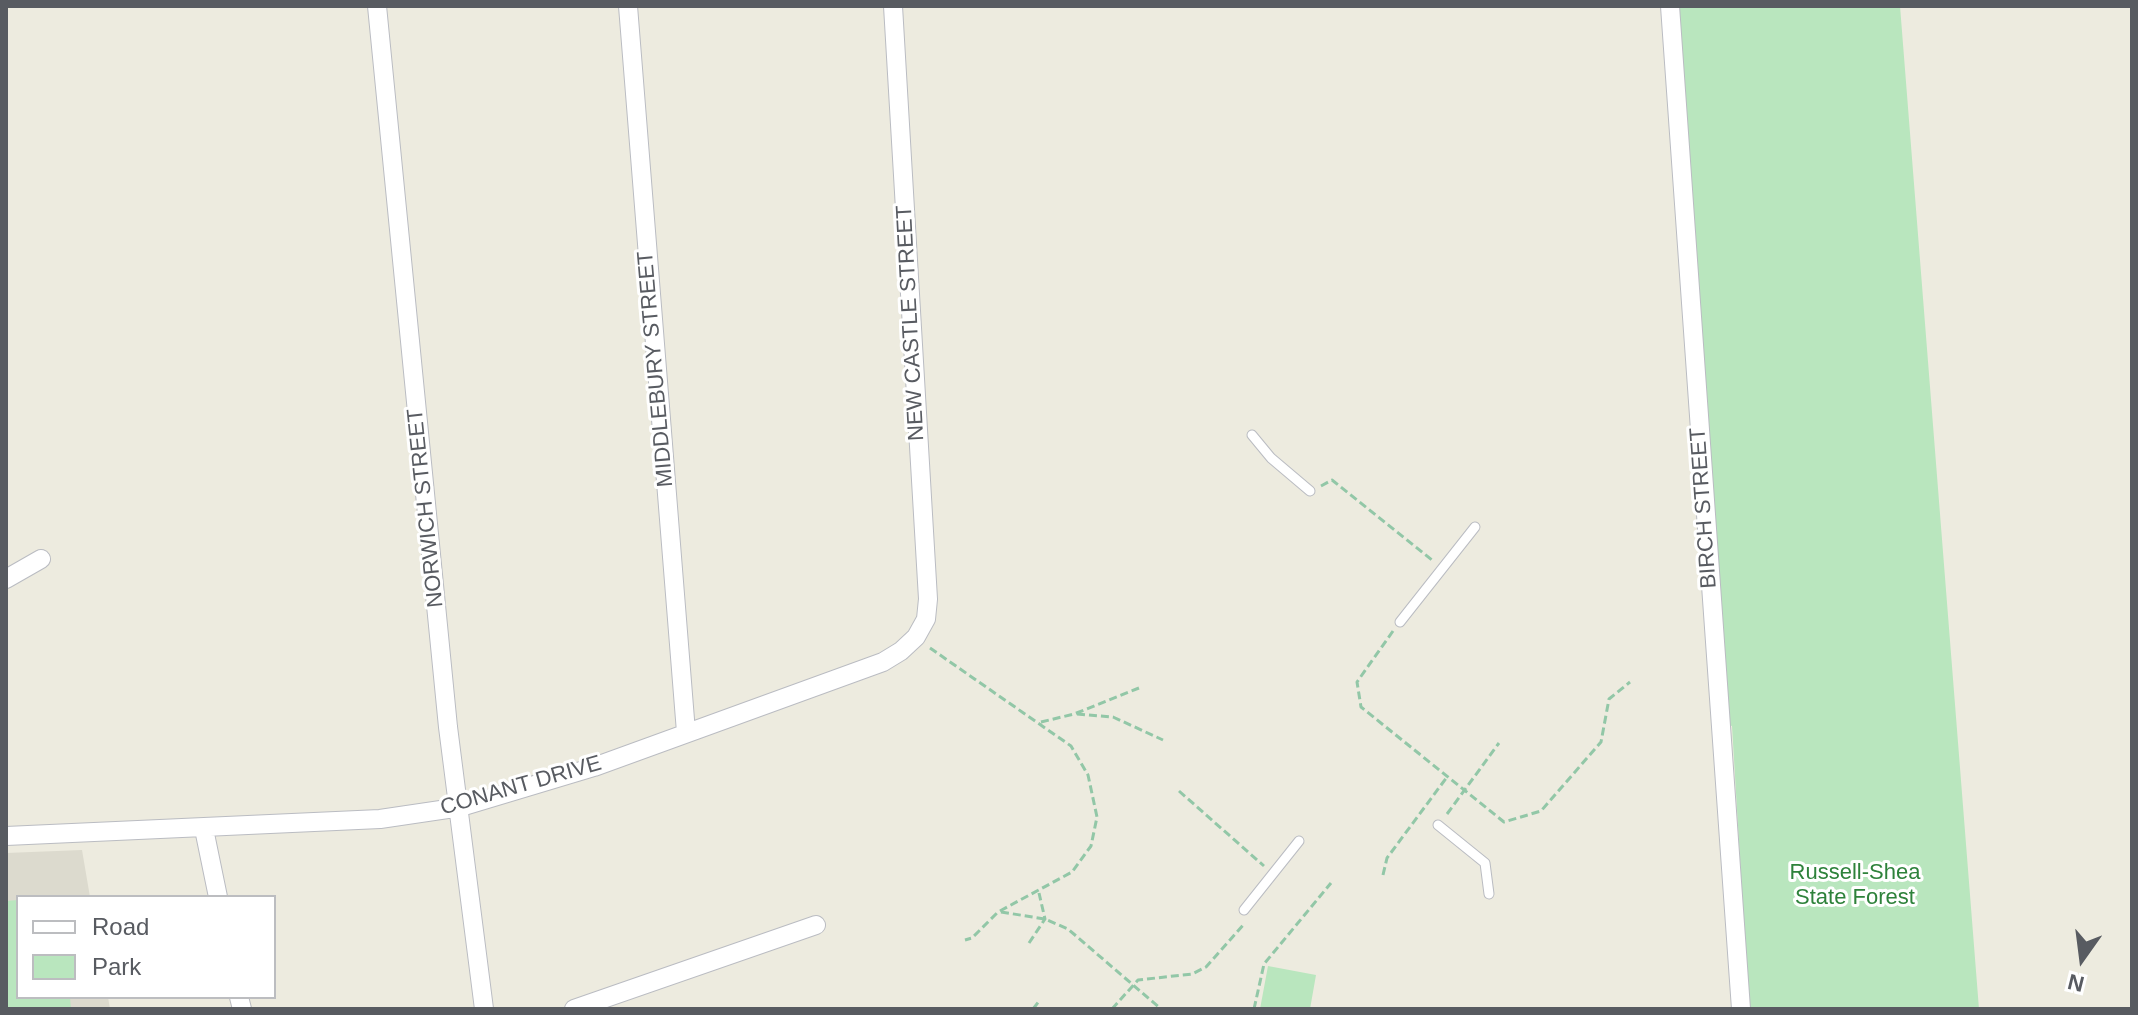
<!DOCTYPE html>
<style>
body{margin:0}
#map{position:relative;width:2138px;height:1015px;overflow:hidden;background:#edebdf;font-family:Arial,sans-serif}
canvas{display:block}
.frame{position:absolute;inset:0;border:8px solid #585b61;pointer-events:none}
.legend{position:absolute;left:16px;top:895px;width:260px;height:104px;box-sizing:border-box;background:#fff;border:2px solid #bcbdc0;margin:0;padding:10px 14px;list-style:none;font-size:24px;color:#585b61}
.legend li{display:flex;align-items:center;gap:16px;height:40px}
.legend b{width:40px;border:2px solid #bcbdc0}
.north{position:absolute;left:2042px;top:919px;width:80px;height:80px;-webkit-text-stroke:6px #fff;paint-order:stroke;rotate:194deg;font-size:22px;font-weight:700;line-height:32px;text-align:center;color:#585b61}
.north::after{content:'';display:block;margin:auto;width:28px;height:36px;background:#585b61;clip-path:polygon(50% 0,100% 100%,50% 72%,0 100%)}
</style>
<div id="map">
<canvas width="2138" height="1015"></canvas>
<div class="frame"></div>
<ul class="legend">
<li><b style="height:10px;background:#fff"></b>Road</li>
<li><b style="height:22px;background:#b9e6be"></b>Park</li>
</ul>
<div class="north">N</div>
</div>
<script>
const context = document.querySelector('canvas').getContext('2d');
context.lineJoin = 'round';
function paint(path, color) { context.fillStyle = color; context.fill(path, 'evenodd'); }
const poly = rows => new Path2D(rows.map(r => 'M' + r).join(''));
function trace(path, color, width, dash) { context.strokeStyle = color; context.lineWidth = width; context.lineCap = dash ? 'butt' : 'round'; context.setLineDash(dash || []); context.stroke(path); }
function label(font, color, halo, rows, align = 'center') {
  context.font = font + ' Arial,sans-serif'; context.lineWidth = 6; context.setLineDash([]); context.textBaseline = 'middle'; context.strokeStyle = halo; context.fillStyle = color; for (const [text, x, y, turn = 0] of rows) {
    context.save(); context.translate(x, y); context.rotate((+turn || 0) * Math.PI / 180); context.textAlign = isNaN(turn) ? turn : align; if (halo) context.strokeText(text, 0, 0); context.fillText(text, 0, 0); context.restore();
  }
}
paint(poly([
 [82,850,90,897,18,897,18,997,108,997,110,1009,6,1009,6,853]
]), '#dcdace');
paint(poly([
 [1679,6,1900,6,1979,1009,1749,1009,1732,726,1728,725],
 [18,900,18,997,70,997,71,1009,6,1009,6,901],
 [1268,966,1316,975,1310,1009,1260,1009]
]), '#b9e6be');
const lane = poly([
 [1252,435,1271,458,1310,491],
 [1400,622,1475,527],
 [1438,825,1485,863,1489,894],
 [1244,910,1299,841]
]);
const street = poly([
 [377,6,448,727,484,1009],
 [628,6,686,732],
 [1670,6,1741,1009],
 [6,579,41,559],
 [204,829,218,897],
 [6,836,380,819,461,807,594,767,883,662,901,651,916,637,926,619,928,599,893,6],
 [239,997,242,1009],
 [574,1009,816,925]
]);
trace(lane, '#babcc2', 11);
trace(street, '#babcc2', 20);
trace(poly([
 [1321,486,1332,480,1432,560],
 [1393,631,1357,682,1361,707,1504,822,1541,811,1601,742,1609,699,1630,682],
 [930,648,1071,746,1088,775,1097,817,1091,846,1072,872,998,912,972,938,965,940],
 [1077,714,1113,717,1163,740],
 [1041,722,1074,714,1139,688],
 [1179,791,1264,866],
 [1447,814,1499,743],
 [1383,875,1387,858,1447,777],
 [1001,912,1045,919,1068,929,1161,1009],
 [1029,943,1045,919,1039,893],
 [1033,1009,1040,1000],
 [1112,1009,1138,980,1192,974,1206,967,1245,923],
 [1254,1009,1264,964,1331,883]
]), '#92c7a7', 3, [8, 4]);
trace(lane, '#fff', 9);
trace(street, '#fff', 18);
label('22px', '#585b61', '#fff', [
 ["NEW CASTLE STREET",911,323,-93],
 ["MIDDLEBURY STREET",656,369,-95],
 ["NORWICH STREET",426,508,-96],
 ["BIRCH STREET",1704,508,-94],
 ["CONANT DRIVE",521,786,-16]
]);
label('22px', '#2e823b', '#fff', [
 ["Russell-Shea",1855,873],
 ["State Forest",1855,898]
]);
</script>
